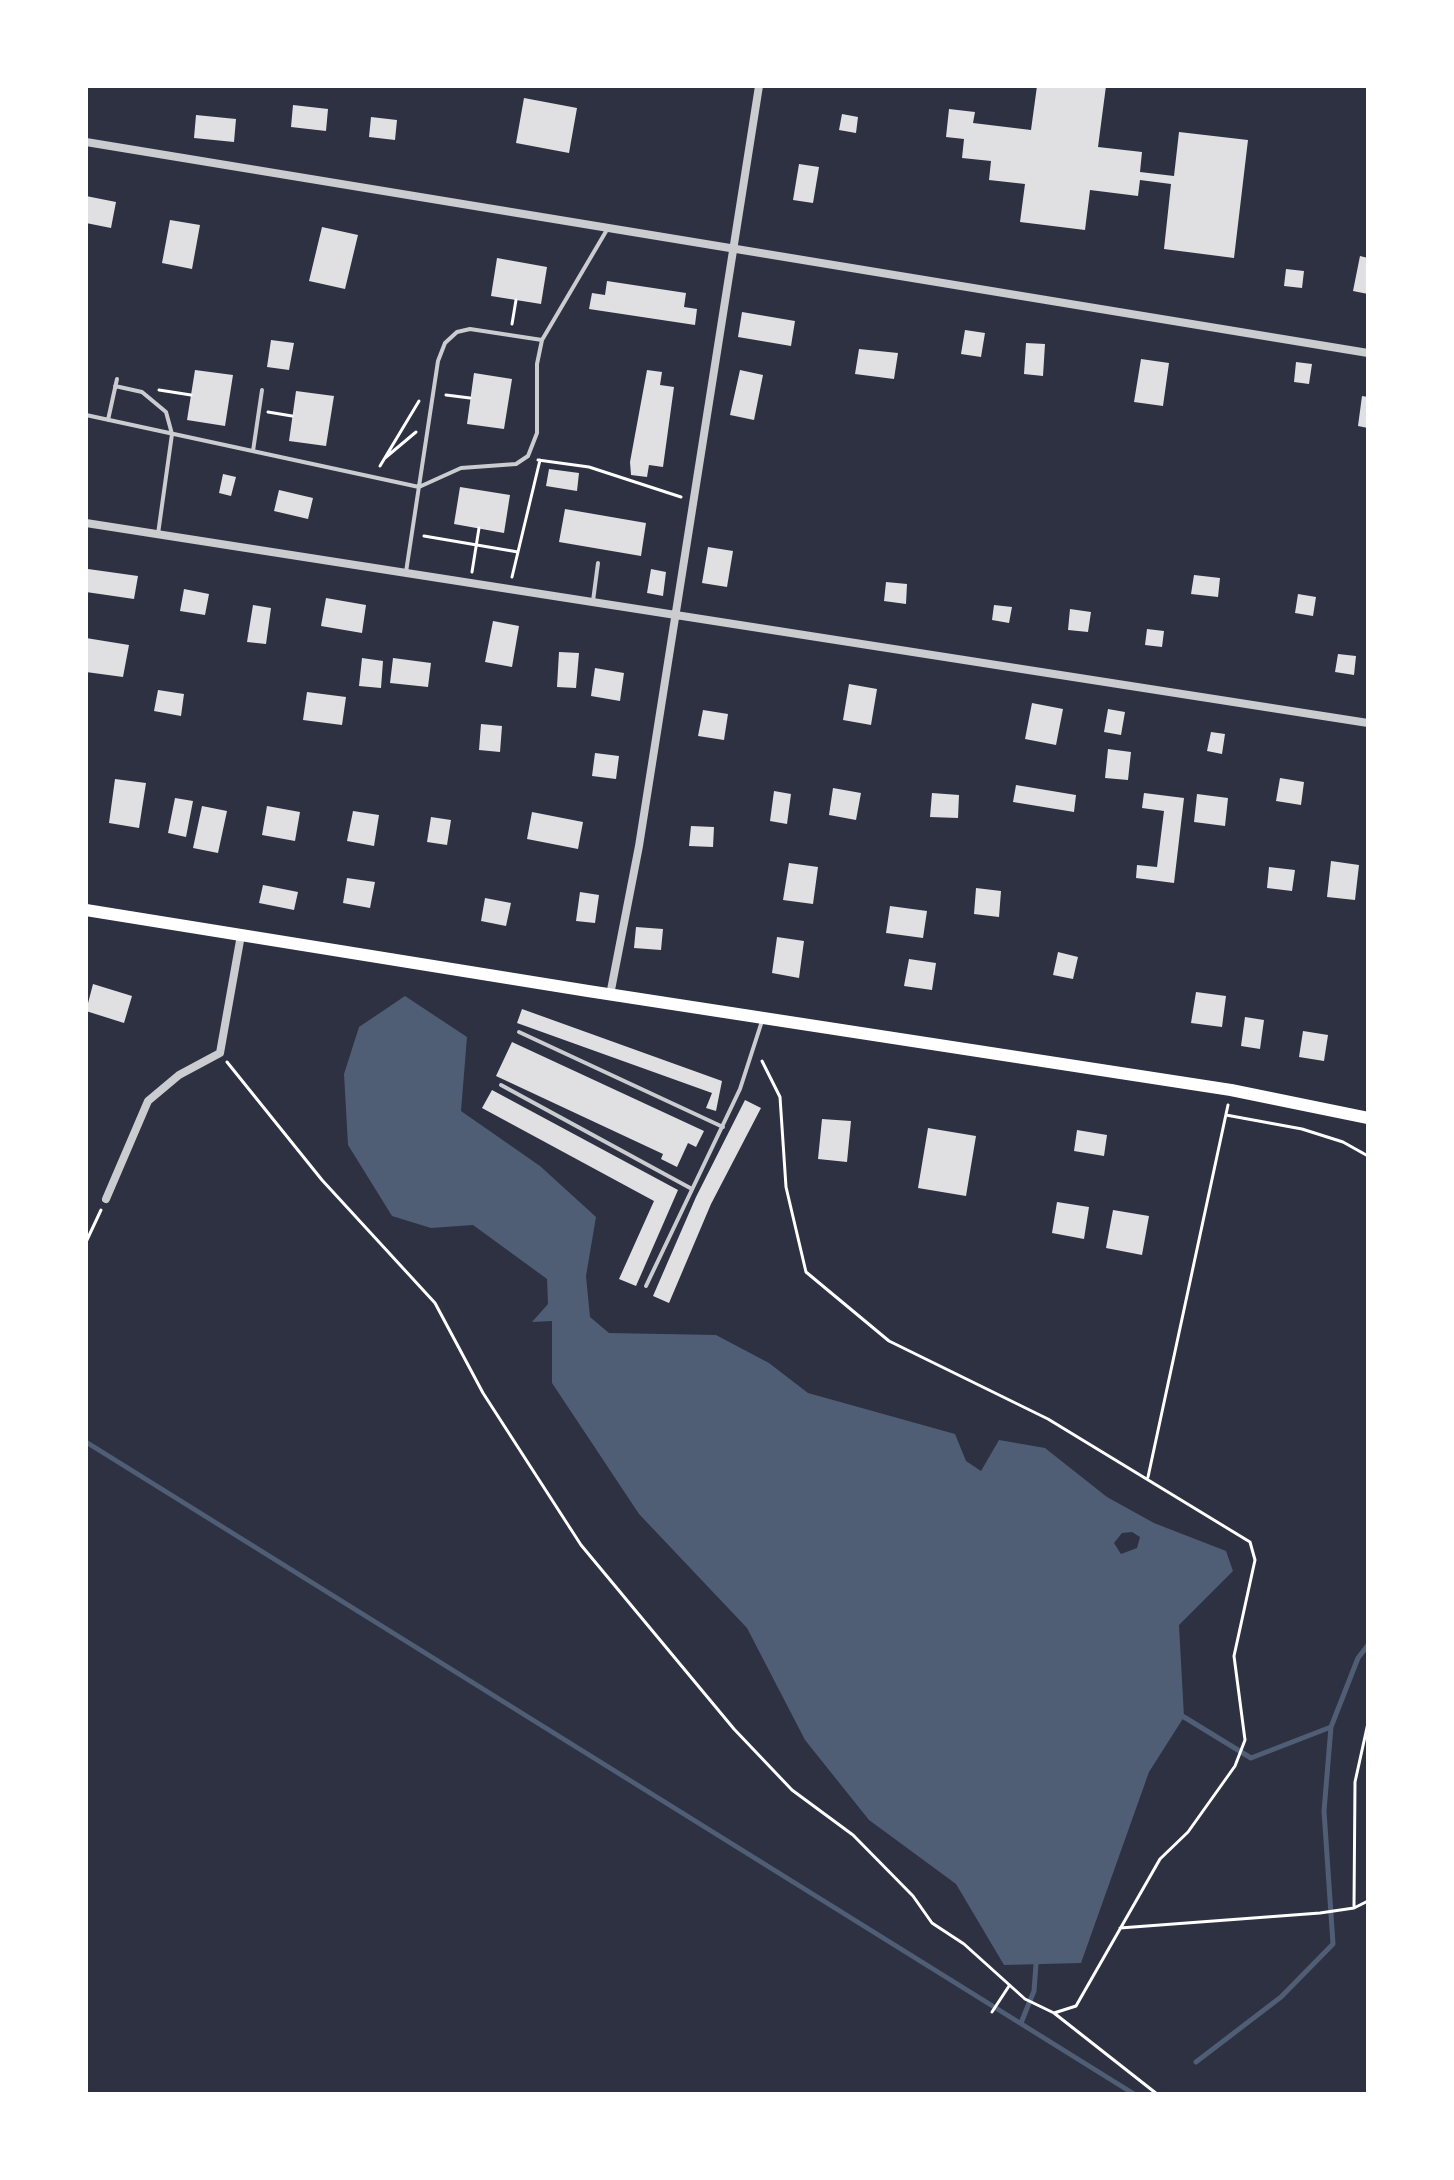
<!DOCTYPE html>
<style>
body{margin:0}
#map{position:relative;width:1454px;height:2180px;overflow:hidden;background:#2d3142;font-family:"PT Sans Narrow",sans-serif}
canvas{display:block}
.frame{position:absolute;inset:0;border:88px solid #fff;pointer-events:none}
</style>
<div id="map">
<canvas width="1454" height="2180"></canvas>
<div class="frame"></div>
</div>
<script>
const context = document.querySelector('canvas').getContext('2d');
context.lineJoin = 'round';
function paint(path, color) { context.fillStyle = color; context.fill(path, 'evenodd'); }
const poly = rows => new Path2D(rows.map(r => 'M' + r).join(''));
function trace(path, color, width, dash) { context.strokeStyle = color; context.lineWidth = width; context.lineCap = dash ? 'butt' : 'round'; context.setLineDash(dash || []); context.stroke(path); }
paint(poly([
 [405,996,467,1037,461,1111,540,1166,596,1217,586,1276,590,1317,609,1333,716,1335,769,1363,808,1393,955,1434,966,1461,981,1471,999,1440,1045,1448,1107,1497,1154,1523,1226,1551,1233,1571,1179,1625,1184,1717,1149,1772,1081,1963,1004,1965,956,1884,869,1820,805,1740,747,1628,639,1514,552,1383,552,1321,532,1322,548,1304,547,1279,473,1225,431,1228,392,1216,348,1145,344,1074,359,1027],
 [1132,1532,1140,1537,1137,1548,1121,1554,1114,1543,1122,1533]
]), '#4f5d75');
trace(poly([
 [86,1442,1134,2094],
 [1184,1717,1251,1758,1331,1727,1358,1658,1368,1645],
 [1021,2023,1034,1991,1036,1964],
 [1196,2062,1281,1997,1333,1944,1324,1811,1331,1727]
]), '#4f5d75', 5);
paint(poly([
 [1037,86,1106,86,1098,147,1142,152,1140,172,1174,176,1179,132,1248,140,1234,258,1164,249,1171,184,1140,180,1138,196,1090,190,1085,230,1020,222,1025,184,989,180,991,161,962,158,964,139,946,137,949,109,975,112,973,123,1031,130],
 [524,98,577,108,569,153,516,143],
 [293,105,328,109,326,131,291,127],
 [842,114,858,117,856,133,839,130],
 [196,115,236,119,234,142,194,138],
 [371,117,397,120,395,140,369,137],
 [799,164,819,167,813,203,793,200],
 [86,196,116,202,111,228,86,223],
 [170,220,200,225,192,269,162,263],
 [322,227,358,235,345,289,309,281],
 [1360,256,1368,258,1368,294,1353,291],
 [497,258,547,267,541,304,491,296],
 [1286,269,1304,271,1302,288,1284,286],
 [607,281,686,293,684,307,697,309,695,325,589,309,592,293,605,295],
 [742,312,795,321,791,346,738,337],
 [965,330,985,333,981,357,961,354],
 [271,340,294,343,289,370,267,367],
 [1026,343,1045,344,1043,376,1024,374],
 [859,349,898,353,894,379,855,374],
 [1141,359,1169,363,1163,406,1134,402],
 [1296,362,1312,364,1309,384,1294,382],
 [195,370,233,375,225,426,187,420],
 [647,370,662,372,660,385,674,387,663,467,649,465,647,477,631,475,630,462],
 [740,370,763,375,754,420,730,415],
 [474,373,512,379,504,429,467,424],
 [296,391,334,396,326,446,289,441],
 [1362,396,1368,397,1368,428,1358,426],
 [549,469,579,473,577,491,546,486],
 [223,474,236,477,231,496,219,493],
 [460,487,510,495,504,533,454,524],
 [279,490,313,498,308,519,274,511],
 [565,509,646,523,641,556,559,542],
 [708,547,733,551,727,587,702,583],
 [88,569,138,576,134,599,86,592],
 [651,569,666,572,663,596,647,593],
 [1194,575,1220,578,1218,597,1191,594],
 [886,582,907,584,906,604,884,601],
 [184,589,209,594,205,615,180,611],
 [1298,594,1316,597,1313,616,1295,613],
 [326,598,366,605,362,633,321,626],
 [253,605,271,608,266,644,247,642],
 [994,605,1012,607,1009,623,992,620],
 [1070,609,1091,612,1088,632,1068,630],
 [493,621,519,626,512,667,485,662],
 [1147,629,1164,631,1162,647,1145,645],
 [86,638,129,645,123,677,86,672],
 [559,652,579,653,576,688,557,687],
 [1338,654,1356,656,1354,675,1335,672],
 [362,658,383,661,381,688,359,686],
 [393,658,431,663,428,687,390,683],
 [595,668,624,673,620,701,591,696],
 [849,684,877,689,871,725,843,720],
 [158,690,184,694,181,716,154,711],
 [307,692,346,697,342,725,303,720],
 [1032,703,1063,709,1056,745,1025,739],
 [1108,709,1125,712,1121,735,1104,732],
 [703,710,728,714,724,740,698,736],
 [481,724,502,726,500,752,479,750],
 [1211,732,1225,734,1222,754,1207,751],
 [1108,749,1131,752,1128,780,1105,778],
 [595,753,619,756,616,779,592,776],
 [1280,778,1304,782,1301,805,1276,801],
 [115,779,146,783,139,828,109,823],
 [1016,785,1076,795,1074,812,1013,802],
 [833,788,861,793,856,820,829,815],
 [774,791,791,794,787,824,770,821],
 [932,793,959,795,958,818,930,817],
 [1144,793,1184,798,1174,883,1136,878,1137,865,1157,867,1164,811,1142,808],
 [1197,794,1228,798,1225,826,1194,822],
 [175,798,193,801,186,837,168,833],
 [202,806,227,811,218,853,193,848],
 [267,806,300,812,295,841,262,835],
 [353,811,379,815,374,846,347,841],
 [532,812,583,822,578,849,527,839],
 [431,817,451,820,447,845,427,842],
 [691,826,714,827,713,847,689,846],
 [1331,861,1359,865,1355,900,1327,897],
 [789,863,818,867,813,904,783,900],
 [1269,867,1295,870,1292,891,1267,888],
 [347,878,375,882,370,908,343,903],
 [263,885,298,892,294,910,259,903],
 [976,888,1001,891,999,917,974,914],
 [580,892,599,895,595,923,576,921],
 [485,898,511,903,506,926,481,921],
 [890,906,927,911,923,938,886,933],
 [636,927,663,929,661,950,634,948],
 [777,937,804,941,799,978,772,973],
 [1058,952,1078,957,1073,979,1053,975],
 [909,959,936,963,932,990,904,986],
 [93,984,132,996,124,1023,86,1011],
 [1196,992,1226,996,1222,1027,1191,1023],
 [522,1009,722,1081,716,1111,706,1108,712,1093,517,1023],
 [1245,1017,1264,1020,1260,1049,1241,1046],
 [1303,1031,1328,1035,1324,1061,1299,1057],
 [512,1042,704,1131,696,1147,688,1143,677,1167,661,1159,663,1154,496,1076],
 [492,1090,678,1190,636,1286,619,1279,654,1201,482,1108],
 [745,1100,761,1108,711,1204,669,1303,653,1296,696,1197],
 [822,1119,851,1121,847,1162,818,1159],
 [928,1128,976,1136,966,1196,918,1188],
 [1077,1130,1107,1135,1104,1156,1074,1151],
 [1057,1202,1089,1207,1084,1239,1052,1233],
 [1113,1210,1149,1216,1142,1255,1106,1248]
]), '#e0e0e3');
trace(poly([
 [512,324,516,300],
 [159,390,191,395],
 [446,395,470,398],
 [268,412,292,416],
 [385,458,416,432],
 [538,460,589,467,681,497],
 [380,466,419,401],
 [424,536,518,552],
 [472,572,479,528],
 [512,577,540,460],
 [227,1062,322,1180,435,1303,483,1393,581,1545,734,1729,792,1790,853,1835,913,1896,932,1923,964,1944,1025,1999,1054,2013,1076,2006,1160,1859,1188,1832,1235,1766,1245,1740,1234,1656,1255,1560,1250,1542,1048,1419,889,1341,806,1272,786,1187,780,1097,762,1061],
 [1226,1115,1302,1129,1343,1142,1368,1156],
 [86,1242,101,1210],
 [1148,1477,1228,1105],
 [1354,1906,1355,1782,1368,1723],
 [1120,1928,1320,1913,1354,1908,1368,1901],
 [992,2012,1009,1986],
 [1054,2013,1157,2094]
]), '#fff', 3);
trace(poly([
 [115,386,142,392,166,412,172,434,158,534],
 [86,415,419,487,461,468,516,464,528,456,537,433,537,364,542,340,608,228],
 [108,420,117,379],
 [253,451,262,390],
 [406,572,438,361,445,343,457,332,470,329,542,340],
 [593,601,598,563],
 [519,1032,723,1127],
 [501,1085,692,1189],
 [646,1286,740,1089,762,1021]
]), '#caccd0', 4);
trace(poly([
 [86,142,1368,353],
 [86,523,1368,723],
 [610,995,639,846,759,86],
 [106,1199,148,1101,179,1075,220,1053,241,935]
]), '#caccd0', 8);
trace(poly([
 [86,910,588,991,1231,1090,1368,1118]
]), '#fff', 12);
</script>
